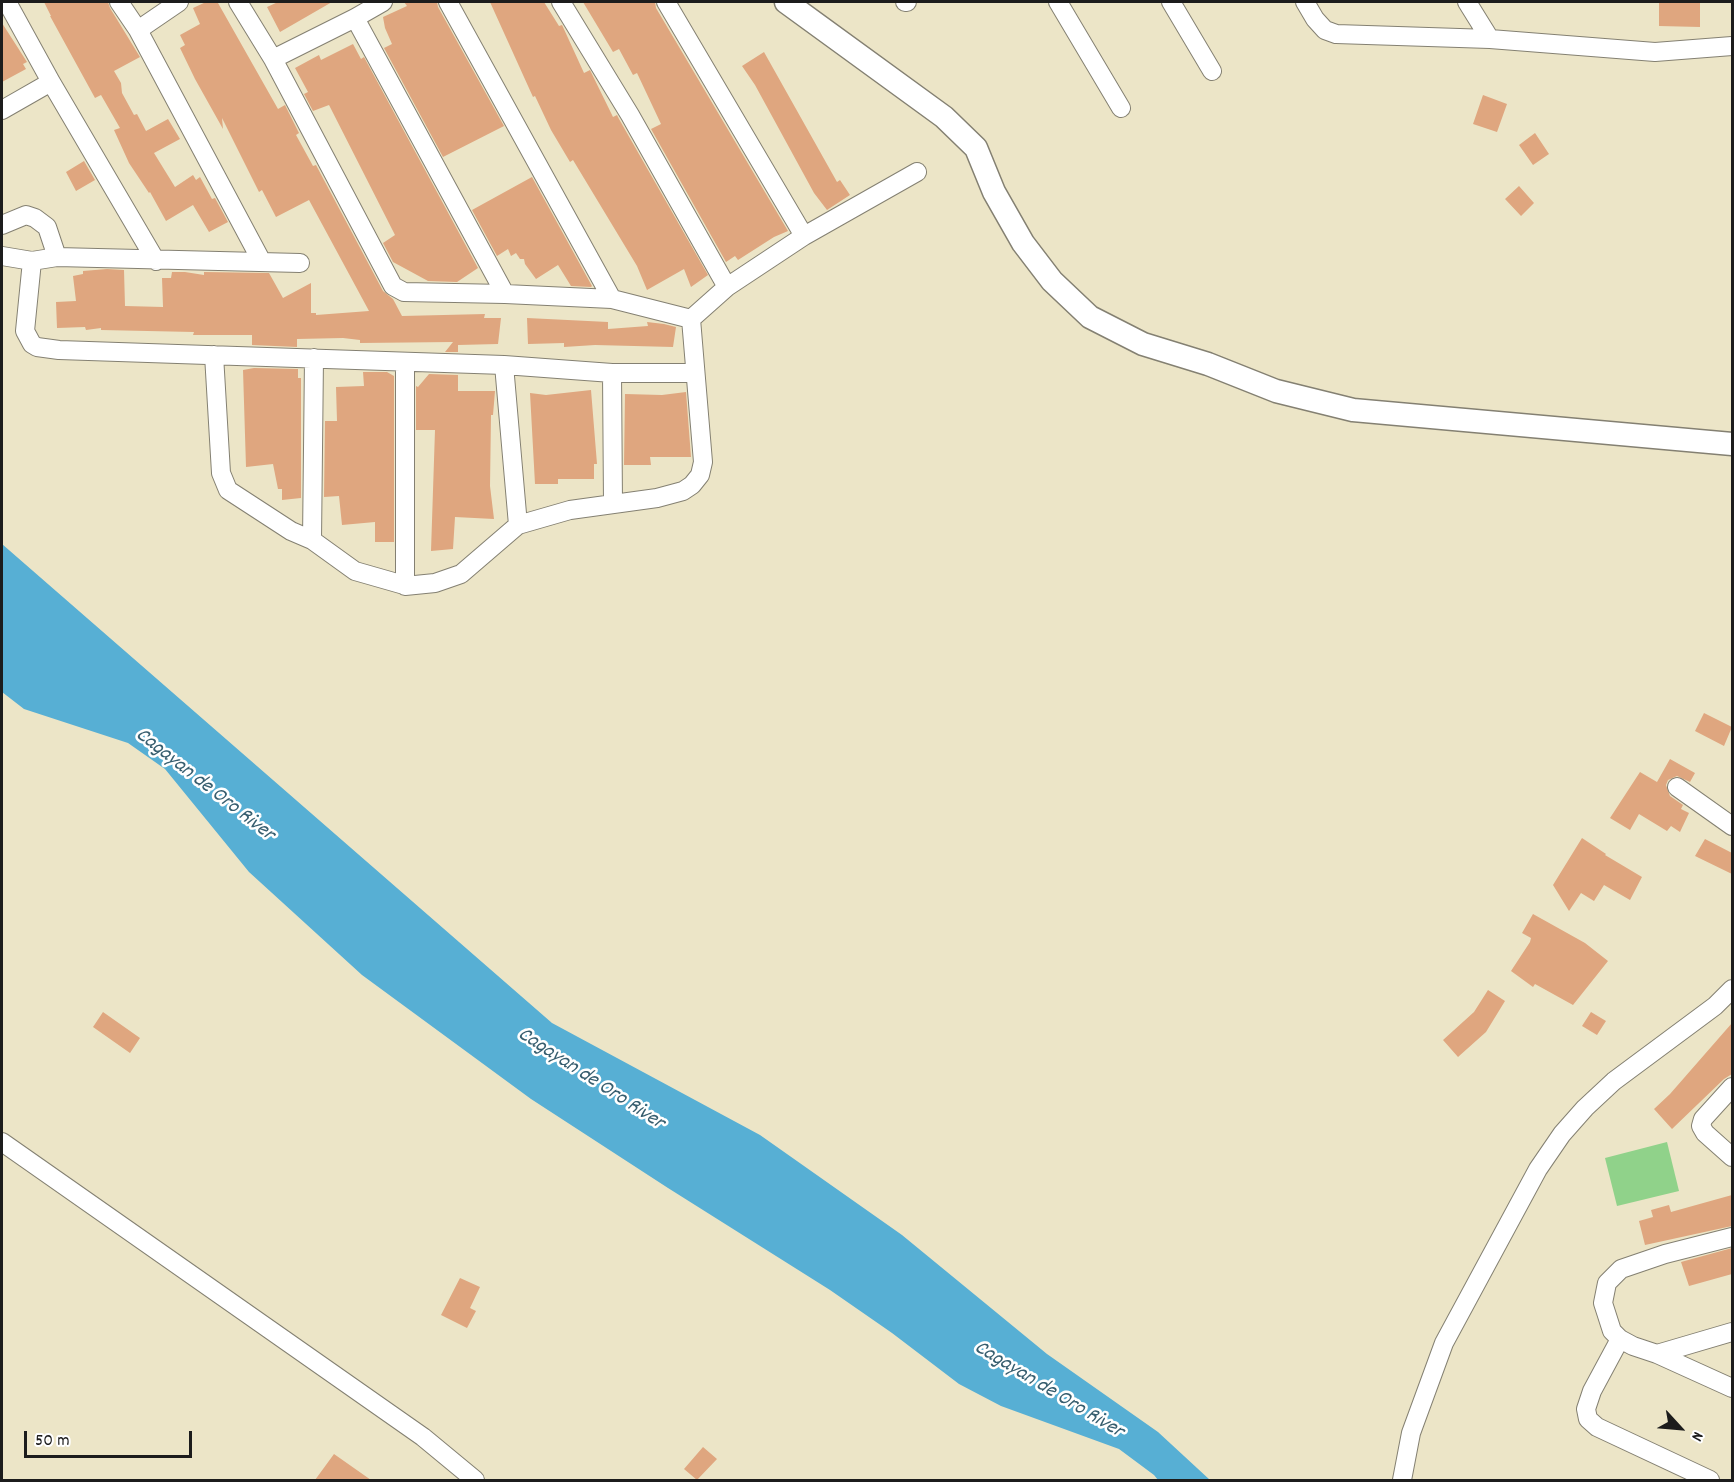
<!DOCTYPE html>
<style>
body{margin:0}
#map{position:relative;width:1734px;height:1482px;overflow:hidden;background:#ece5c7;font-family:Dekko,sans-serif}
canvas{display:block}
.frame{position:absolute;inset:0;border:3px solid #1c1c1c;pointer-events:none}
.north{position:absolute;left:1650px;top:1398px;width:60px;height:60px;-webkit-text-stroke:4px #fff;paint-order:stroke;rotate:116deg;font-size:16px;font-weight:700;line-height:24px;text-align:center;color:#1c1c1c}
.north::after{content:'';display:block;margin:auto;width:21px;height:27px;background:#1c1c1c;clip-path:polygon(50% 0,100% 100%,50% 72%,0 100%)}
.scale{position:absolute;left:24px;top:1431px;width:168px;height:27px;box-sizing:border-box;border:3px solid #1c1c1c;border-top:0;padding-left:8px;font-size:18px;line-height:21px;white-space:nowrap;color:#1c1c1c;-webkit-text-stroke:4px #fff;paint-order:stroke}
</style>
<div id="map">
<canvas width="1734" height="1482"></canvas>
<div class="frame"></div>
<div class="north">N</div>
<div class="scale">50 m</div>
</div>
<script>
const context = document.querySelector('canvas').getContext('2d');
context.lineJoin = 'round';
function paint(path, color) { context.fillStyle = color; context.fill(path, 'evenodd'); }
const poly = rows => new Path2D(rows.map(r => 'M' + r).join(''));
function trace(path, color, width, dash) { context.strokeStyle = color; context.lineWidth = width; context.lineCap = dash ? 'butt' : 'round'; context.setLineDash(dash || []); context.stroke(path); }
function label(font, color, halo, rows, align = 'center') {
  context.font = font + ' Dekko,sans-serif'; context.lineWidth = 5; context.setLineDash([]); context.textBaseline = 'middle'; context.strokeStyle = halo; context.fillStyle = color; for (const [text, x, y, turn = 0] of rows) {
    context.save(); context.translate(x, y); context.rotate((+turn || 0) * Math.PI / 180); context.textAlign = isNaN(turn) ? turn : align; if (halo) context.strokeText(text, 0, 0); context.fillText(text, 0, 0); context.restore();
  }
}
paint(poly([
 [1667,1142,1679,1191,1617,1206,1605,1158]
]), '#90d28a');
paint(poly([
 [2,544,552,1023,760,1135,902,1235,1047,1354,1158,1432,1210,1480,1158,1480,1154,1475,1119,1449,1001,1406,959,1384,892,1333,830,1290,668,1188,531,1099,362,975,249,872,165,769,128,743,24,709,2,692]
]), '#57afd4');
paint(poly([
 [44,2,108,2,110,8,140,57,114,71,121,83,122,93,134,115,137,114,146,131,168,119,180,139,154,153,175,187,193,175,196,180,200,177,212,199,215,198,228,222,209,232,193,205,166,221,150,192,149,193,129,163,114,130,120,128,101,95,95,98,50,16,51,16],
 [206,2,218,3,278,109,285,105,299,133,296,135,313,166,316,165,383,291,393,299,402,316,485,314,484,318,501,318,498,344,458,345,458,352,445,352,453,342,360,343,360,340,343,338,297,339,297,347,252,345,252,335,193,335,194,332,101,330,101,328,86,330,85,327,57,328,56,302,76,301,73,276,83,274,83,271,107,269,124,270,125,306,163,307,162,278,171,278,172,272,185,272,204,275,204,272,269,273,283,298,311,283,311,313,316,313,316,315,369,311,309,200,276,217,262,190,259,192,222,118,223,129,195,79,180,48,185,45,180,35,200,24,193,8],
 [278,2,332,2,280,32,267,7],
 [404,2,437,2,438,7,504,126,443,157,384,48,392,44,385,28,383,17,407,6],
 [490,2,544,2,559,26,562,25,563,27,584,73,590,70,613,117,617,115,619,119,708,275,691,287,684,269,647,290,637,266,573,160,570,162,551,130,535,96,533,97],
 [583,2,655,2,656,8,788,231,774,237,738,260,735,256,726,262,651,129,661,124,637,73,633,75,619,49,613,52],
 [1659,2,1700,2,1700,27,1659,26],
 [2,23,27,62,23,64,26,69,2,82],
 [353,44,361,59,364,57,478,268,457,282,428,281,393,262,383,243,395,235,329,105,313,111,304,94,308,92,295,68,319,55,321,60],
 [764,52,837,182,840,180,850,195,827,210,814,193,755,85,742,66],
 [1483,95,1507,104,1497,132,1473,124],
 [1535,133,1549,154,1533,165,1519,145],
 [84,161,95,180,76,191,66,172],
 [532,177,592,286,591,287,571,286,558,265,536,279,525,264,524,259,520,259,516,253,511,256,508,249,497,256,472,210],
 [1519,186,1534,203,1521,216,1505,199],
 [527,318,608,322,608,329,648,326,647,322,664,324,676,327,673,347,595,345,564,347,564,343,528,344],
 [254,368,298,369,298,378,301,378,301,498,282,500,282,489,278,489,273,464,246,467,243,370],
 [363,372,387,372,394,376,394,542,375,542,375,522,342,525,339,496,324,497,325,421,337,421,336,387,364,386],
 [429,374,458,375,458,391,495,391,493,415,491,415,490,486,494,519,455,517,453,549,431,551,435,430,416,430,416,386,418,387],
 [591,390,597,464,594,464,594,479,558,479,558,484,535,484,530,393,546,395],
 [686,392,691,457,650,457,651,465,624,465,625,394,662,395],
 [1704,713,1732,727,1724,746,1695,731],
 [1670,759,1695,773,1690,782,1677,776,1668,780,1666,785,1670,796,1683,805,1681,809,1689,813,1680,832,1671,826,1667,831,1639,814,1630,830,1610,818,1640,772,1657,782],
 [1582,838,1606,854,1605,855,1642,877,1630,900,1604,885,1594,901,1581,893,1569,911,1553,885],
 [1705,839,1732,853,1732,874,1695,856],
 [1533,914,1585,943,1608,961,1573,1005,1535,984,1533,987,1511,971,1530,942,1531,938,1522,933],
 [1488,990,1505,1001,1486,1032,1458,1057,1443,1040,1474,1012],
 [103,1012,140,1038,130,1053,93,1027],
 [1591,1012,1606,1021,1597,1035,1582,1026],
 [1732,1023,1732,1074,1724,1079,1672,1129,1654,1109,1670,1094],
 [1732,1195,1732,1226,1645,1245,1639,1221,1653,1217,1651,1210,1669,1205,1671,1212],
 [1732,1248,1732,1274,1689,1286,1681,1262],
 [460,1278,480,1287,470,1308,476,1311,467,1328,441,1315],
 [703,1447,717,1459,697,1480,684,1469],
 [334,1454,371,1480,315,1480]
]), '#dfa67f');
const minor = poly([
 [7,2,51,82,156,261],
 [119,2,138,30,262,262],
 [238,2,273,59,393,286,404,292,505,294,612,299,691,319],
 [448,2,612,299],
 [561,2,630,115,727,287],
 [666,2,804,236],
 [905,2,907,2],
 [1058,2,1121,108],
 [1171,2,1212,71],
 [1305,2,1315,19,1325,30,1336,34,1490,39,1467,2],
 [355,18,505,294],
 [138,30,179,2],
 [1490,39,1655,52,1732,46],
 [273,59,355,18,383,2],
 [2,110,51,82],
 [2,225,26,215,35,218,47,227,57,257],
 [2,256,32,261,57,257,300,263],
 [32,261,25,331,32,344,37,347,59,350,504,365,612,373,694,373],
 [691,319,727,287,804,236,917,172],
 [214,355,221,473,228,490,291,531,312,540,355,571,404,585,405,586,435,583,461,574,518,525,570,510,657,498,683,491,692,485,700,475,703,462,691,319],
 [504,365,518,525],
 [612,373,613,504],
 [312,540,314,358],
 [405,586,405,362],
 [1677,787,1732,826],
 [1732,1087,1703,1119,1701,1126,1705,1133,1732,1157],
 [2,1142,423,1437,475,1480],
 [1732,1237,1665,1254,1621,1269,1607,1283,1603,1303,1612,1331,1620,1339,1633,1346,1657,1354,1732,1332],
 [1620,1339,1592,1391,1586,1409,1588,1419,1597,1427,1710,1480],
 [1657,1354,1732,1388],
 [1402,1480,1411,1433,1444,1343,1538,1169,1562,1134,1585,1108,1614,1081,1715,1006,1732,989]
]);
const tertiary = poly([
 [786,2,944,117,976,148,994,192,1023,243,1052,281,1090,317,1143,344,1208,364,1276,391,1353,410,1732,444]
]);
trace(minor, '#848072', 20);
trace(tertiary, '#848072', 25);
trace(minor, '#fff', 18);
trace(tertiary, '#fff', 22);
label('italic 21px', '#375e6f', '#fff', [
 ["Cagayan de Oro River",204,786,38],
 ["Cagayan de Oro River",590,1080,33],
 ["Cagayan de Oro River",1048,1391,31]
]);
</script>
